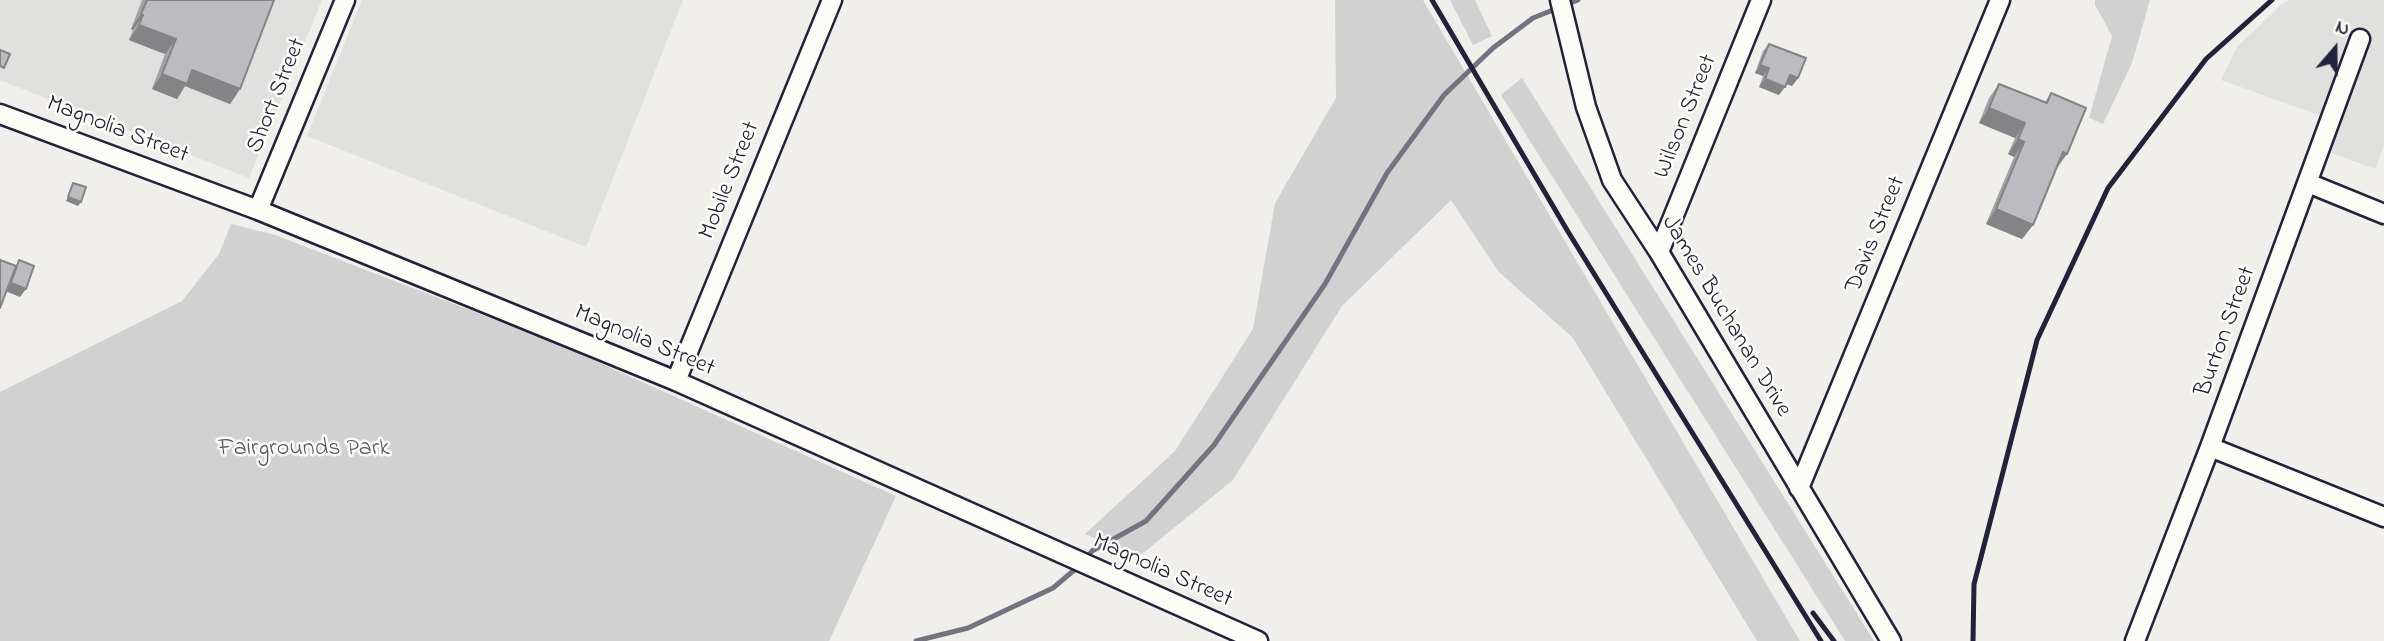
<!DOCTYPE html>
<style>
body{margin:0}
#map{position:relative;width:2384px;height:641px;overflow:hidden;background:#f0efec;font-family:"Indie Flower",sans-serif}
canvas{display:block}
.north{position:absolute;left:2300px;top:14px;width:70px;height:70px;-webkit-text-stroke:5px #fdfcf7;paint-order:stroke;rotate:20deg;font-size:19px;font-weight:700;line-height:28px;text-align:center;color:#22223b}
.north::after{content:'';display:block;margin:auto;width:24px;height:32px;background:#22223b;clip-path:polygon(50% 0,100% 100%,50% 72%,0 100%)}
</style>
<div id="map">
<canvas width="2384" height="641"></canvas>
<div class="north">N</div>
</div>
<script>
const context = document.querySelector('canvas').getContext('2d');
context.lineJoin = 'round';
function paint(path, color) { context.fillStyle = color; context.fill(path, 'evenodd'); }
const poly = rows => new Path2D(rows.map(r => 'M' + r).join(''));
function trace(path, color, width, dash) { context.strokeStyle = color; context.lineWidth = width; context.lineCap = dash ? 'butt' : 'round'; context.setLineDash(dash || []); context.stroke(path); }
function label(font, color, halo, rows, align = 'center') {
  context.font = font + ' "Indie Flower",sans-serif'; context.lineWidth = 5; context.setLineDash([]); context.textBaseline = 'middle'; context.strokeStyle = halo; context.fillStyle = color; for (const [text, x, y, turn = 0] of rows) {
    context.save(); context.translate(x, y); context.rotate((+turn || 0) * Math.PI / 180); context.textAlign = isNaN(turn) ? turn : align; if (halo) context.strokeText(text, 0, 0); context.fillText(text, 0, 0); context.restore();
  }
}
paint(poly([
 [0,0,322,0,249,178,0,80],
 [362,0,683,0,586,247,307,136],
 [2290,0,2384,0,2384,146,2375,169,2328,152,2338,122,2221,80,2237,47,2281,5]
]), '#e0e0df');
paint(poly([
 [1335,0,1423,0,1800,641,1757,641,1573,338,1499,272,1451,200,1342,306,1233,480,1137,558,1085,534,1175,451,1253,329,1275,203,1336,98],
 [1450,0,1475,0,1492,36,1473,45],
 [2095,0,2150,0,2132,63,2103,124,2089,118,2112,36,2095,5],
 [1522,78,1874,641,1845,641,1501,95],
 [231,224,275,235,553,342,896,496,829,641,0,641,0,392,182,301,219,254]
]), '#d2d1d1');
trace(poly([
 [1086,559,1092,551,1146,521,1214,445,1325,284,1387,173,1444,95,1493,48,1533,18,1578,0],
 [916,641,968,628,1053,588,1079,566]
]), '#737381', 5);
const minor = poly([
 [1560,0,1586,107,1612,180,1659,252,1891,641],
 [0,114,258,210,676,381,1258,641],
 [2308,183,2384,214],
 [258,210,345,0],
 [1659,252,1761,0],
 [676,381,832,0],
 [2210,447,2384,517],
 [1799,488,2000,0],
 [2135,641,2210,447,2360,39]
]);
trace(minor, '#22223b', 23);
trace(minor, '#fdfcf7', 18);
trace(poly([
 [1432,0,1567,230,1821,641],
 [1813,613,1834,641],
 [1973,641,1974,584,2037,340,2108,188,2206,59,2272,0]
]), '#22223b', 5);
paint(poly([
 [142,0,274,0,240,89,230,104,185,86,177,99,152,89,165,54,129,40,133,30,131,29],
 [1769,44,1798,78,1792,86,1786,84,1779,95,1759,87,1763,76,1755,73,1763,51],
 [1999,84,2045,102,2051,93,2057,168,2033,225,2022,239,1986,224,2014,157,2008,154,2015,138,1979,123,1989,98]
]), '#a2a2a5');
paint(poly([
 [141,14,143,15,133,30,131,29],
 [139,25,176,39,165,54,129,40],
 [1760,65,1769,68,1763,76,1755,73],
 [192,70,240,89,230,104,185,86,177,99,152,89,162,74],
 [1790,75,1798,78,1792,86,1784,83],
 [1765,79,1785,87,1779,95,1759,87],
 [1989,108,2025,123,2015,138,1979,123],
 [2018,139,2024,142,2014,157,2008,154],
 [2063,152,2067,154,2057,168,2053,166],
 [68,197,81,202,78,206,66,201],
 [1996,209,2033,225,2022,239,1986,224],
 [11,283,26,289,20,297,5,291]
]), '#848486');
const building = poly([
 [147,0,274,0,240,89,192,70,187,84,162,74,176,39,139,25,143,15,141,14,147,0],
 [1769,44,1806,58,1798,78,1790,75,1785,87,1765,79,1769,68,1760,65,1769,44],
 [0,50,10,54,4,68,0,66,0,50],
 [1999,84,2047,103,2051,93,2086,108,2067,154,2063,152,2033,225,1996,209,2024,142,2018,139,2025,123,1989,108,1999,84],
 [73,183,86,187,81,202,68,197,73,183],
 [0,260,16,266,0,308,0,260],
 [19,260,34,266,26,289,11,283,19,260]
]);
paint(building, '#bcbcc0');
trace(building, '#848486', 2);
label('24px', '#22223b', '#fdfcf7', [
 ["Short Street",278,96,-68],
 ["Wilson Street",1687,117,-68],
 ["Magnolia Street",117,131,21],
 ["Mobile Street",731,181,-68],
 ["Davis Street",1877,235,-68],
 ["James Buchanan Drive",1725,317,59],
 ["Burton Street",2227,332,-70],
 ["Magnolia Street",644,342,23],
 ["Magnolia Street",1162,572,24]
]);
label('24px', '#575768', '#fdfcf7', [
 ["Fairgrounds Park",304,450]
]);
</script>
